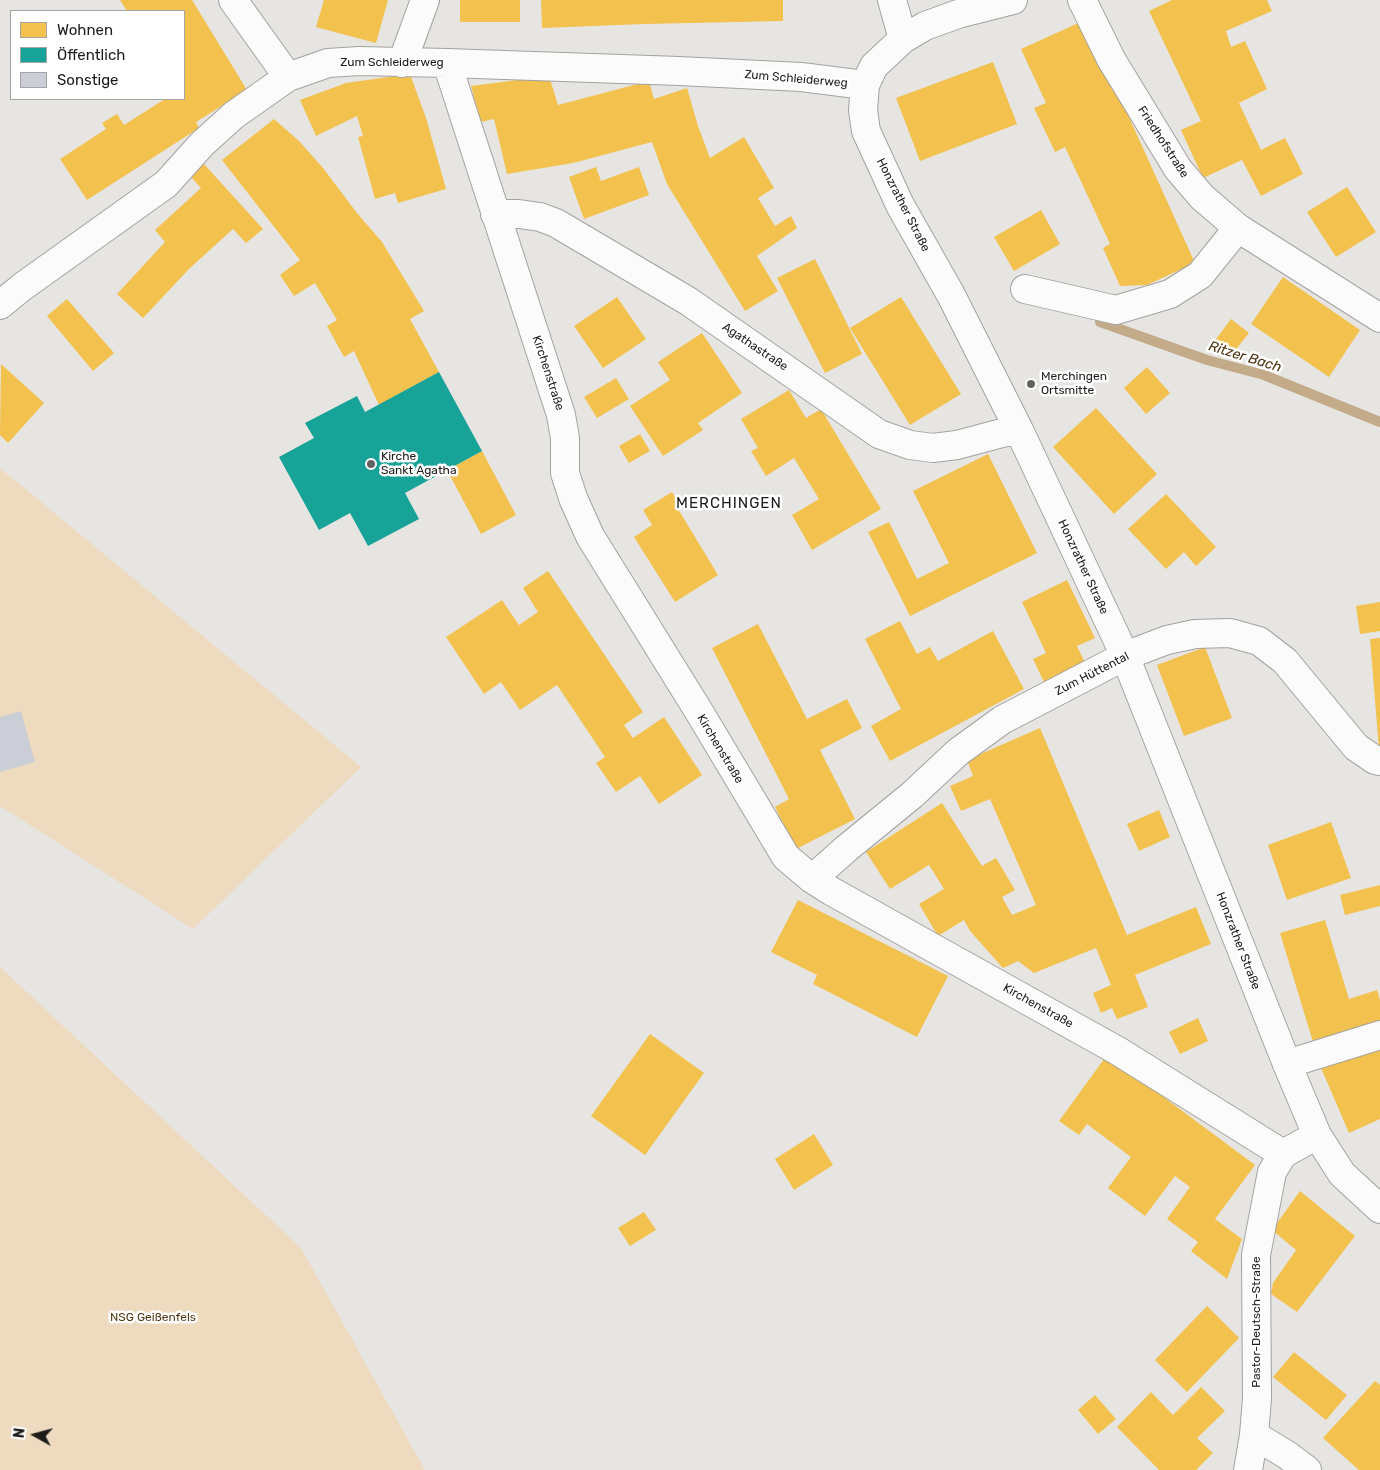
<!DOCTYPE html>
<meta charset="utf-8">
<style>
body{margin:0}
#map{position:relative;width:1380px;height:1470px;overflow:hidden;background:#e7e5e2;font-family:Rubik,sans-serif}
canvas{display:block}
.legend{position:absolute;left:10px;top:10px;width:175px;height:90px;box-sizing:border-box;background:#fff;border:1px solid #a5a4a3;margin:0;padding:6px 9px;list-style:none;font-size:15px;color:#1d1c1a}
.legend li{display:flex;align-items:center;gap:10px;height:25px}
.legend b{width:25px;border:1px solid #a5a4a3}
.north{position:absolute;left:10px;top:1410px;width:50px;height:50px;-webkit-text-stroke:4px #fff;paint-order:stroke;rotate:277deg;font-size:14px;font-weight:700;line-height:20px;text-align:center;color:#1d1c1a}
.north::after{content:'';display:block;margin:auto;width:18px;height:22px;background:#1d1c1a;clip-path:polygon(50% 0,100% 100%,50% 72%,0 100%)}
</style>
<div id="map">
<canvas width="1380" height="1470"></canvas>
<ul class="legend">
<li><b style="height:14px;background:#f2c14e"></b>Wohnen</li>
<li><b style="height:14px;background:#17a398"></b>Öffentlich</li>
<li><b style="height:14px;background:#cbced6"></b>Sonstige</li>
</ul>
<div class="north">N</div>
</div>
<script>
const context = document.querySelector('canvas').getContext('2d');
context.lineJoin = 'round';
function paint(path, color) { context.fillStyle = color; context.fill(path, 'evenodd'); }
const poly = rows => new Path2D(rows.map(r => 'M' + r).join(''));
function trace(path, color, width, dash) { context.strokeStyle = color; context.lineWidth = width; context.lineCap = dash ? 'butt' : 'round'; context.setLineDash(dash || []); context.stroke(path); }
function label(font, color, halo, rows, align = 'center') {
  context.font = font + ' Rubik,sans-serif'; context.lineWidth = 5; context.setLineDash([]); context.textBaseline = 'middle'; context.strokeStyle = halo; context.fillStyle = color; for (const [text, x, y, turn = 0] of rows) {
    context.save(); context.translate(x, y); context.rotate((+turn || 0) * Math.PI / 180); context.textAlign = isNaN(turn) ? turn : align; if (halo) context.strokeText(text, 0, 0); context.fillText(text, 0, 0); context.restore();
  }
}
paint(poly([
 [0,468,361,767,193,929,0,806],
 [0,967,301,1248,425,1470,0,1470]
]), '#eedabf');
paint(poly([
 [120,0,192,0,247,90,196,122,199,128,87,200,60,159,106,129,102,123,117,114,124,125,165,99,184,99,184,11,127,11],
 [324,0,388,0,376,43,316,27],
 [460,0,520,0,520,22,460,22],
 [541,0,783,0,783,21,645,24,542,28],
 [1172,0,1267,0,1272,11,1226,31,1231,47,1245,41,1267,89,1239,103,1261,150,1285,138,1303,174,1261,196,1242,160,1203,178,1181,130,1201,121,1149,11],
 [1085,20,1195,263,1147,285,1120,286,1103,248,1110,244,1065,147,1055,152,1034,108,1046,103,1021,49],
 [993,62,1017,124,920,161,896,98],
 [410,74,426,118,446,189,398,203,395,193,375,199,358,137,363,136,357,116,316,136,300,100,346,83],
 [549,76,558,105,649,81,654,99,687,88,698,126,710,158,744,137,774,188,758,198,775,226,791,216,797,228,757,256,778,291,745,311,667,184,652,142,573,163,507,174,494,119,481,122,471,86],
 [274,119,299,141,323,168,357,213,382,242,424,311,410,319,439,372,379,405,354,351,344,357,327,326,337,320,315,283,294,296,280,275,300,260,222,160],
 [203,163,263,229,246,243,233,229,189,269,143,318,117,294,165,242,155,230,201,188,190,176],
 [596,167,601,181,639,167,649,195,584,219,569,177],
 [1347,187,1376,232,1336,257,1307,212],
 [1041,210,1060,244,1014,271,994,237],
 [815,259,862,354,825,373,777,278],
 [1283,277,1360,330,1329,377,1251,324],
 [617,297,646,339,603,368,574,326],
 [901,297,961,394,910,425,850,328],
 [67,299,114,353,93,371,47,316],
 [1231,319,1249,333,1233,353,1216,339],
 [702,333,742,393,698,423,703,430,663,456,630,406,670,380,658,362],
 [1,364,44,403,8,443,0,435],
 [1147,367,1170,393,1146,414,1124,388],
 [616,378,629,399,597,418,584,397],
 [789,390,806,418,821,409,881,509,812,550,792,515,819,499,794,458,766,476,751,451,758,448,741,419],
 [1096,408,1157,474,1114,514,1053,447],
 [640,434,650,451,629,463,619,446],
 [482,451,516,515,481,534,447,470],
 [988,454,1037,553,910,616,868,532,889,522,917,579,949,563,913,491],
 [672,492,681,507,678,509,718,575,675,602,634,537,652,525,643,510],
 [1166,494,1216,547,1196,566,1184,552,1166,569,1128,529],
 [548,571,643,712,624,725,633,738,664,717,702,775,659,804,640,776,616,792,596,763,605,757,557,685,520,710,501,682,484,694,446,637,502,600,519,625,538,612,523,588],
 [1067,580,1095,638,1077,646,1085,663,1044,682,1033,659,1046,653,1022,602],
 [1380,602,1380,631,1360,634,1356,606],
 [900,621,917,654,930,647,938,661,993,631,1024,689,890,761,871,726,901,709,865,639],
 [758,624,807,719,847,699,862,728,820,750,855,819,796,849,775,807,789,799,712,648],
 [1380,638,1380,749,1379,749,1370,639],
 [1205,647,1232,718,1184,736,1157,665],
 [1040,728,1127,935,1196,907,1211,944,1135,975,1148,1007,1117,1019,1112,1008,1101,1013,1093,993,1111,985,1096,948,1034,973,1018,961,1003,968,970,931,964,920,938,936,919,904,944,889,929,865,890,889,866,852,942,803,982,866,996,858,1015,890,1002,897,1012,915,1036,905,990,799,961,811,950,786,973,776,967,760],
 [1159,810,1170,837,1139,851,1127,824],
 [1331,822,1351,878,1287,900,1268,845],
 [1380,885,1380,906,1345,915,1340,895],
 [798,900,948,976,917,1037,813,984,817,975,771,952],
 [1325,920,1349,999,1377,990,1380,1000,1380,1022,1313,1042,1280,933],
 [1198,1018,1208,1041,1180,1054,1169,1032],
 [650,1034,704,1073,645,1155,591,1116],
 [1380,1042,1380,1119,1349,1133,1321,1068],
 [1107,1055,1255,1165,1215,1219,1242,1239,1227,1279,1191,1251,1198,1242,1167,1219,1190,1187,1175,1176,1145,1216,1108,1188,1131,1157,1087,1124,1079,1135,1059,1121],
 [814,1134,833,1165,794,1190,775,1159],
 [1300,1191,1355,1236,1297,1312,1271,1294,1273,1283,1296,1250,1272,1230],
 [644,1212,656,1230,630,1246,618,1228],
 [1207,1306,1239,1338,1187,1392,1155,1360],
 [1294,1352,1347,1395,1326,1420,1273,1377],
 [1375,1381,1380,1385,1380,1470,1359,1470,1323,1438],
 [1201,1387,1225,1411,1197,1438,1213,1453,1196,1470,1159,1470,1117,1427,1151,1392,1173,1415],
 [1095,1395,1116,1419,1098,1434,1078,1410]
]), '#f2c14e');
paint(poly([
 [439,372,482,451,405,493,419,519,368,546,350,513,319,530,279,457,314,438,305,423,357,396,365,412]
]), '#17a398');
trace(poly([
 [1100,322,1207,360,1264,375,1380,422]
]), '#c3ab8a', 10);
paint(poly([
 [21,711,35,762,0,772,0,717]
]), '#cbced6');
const minor = poly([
 [233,0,288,77],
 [892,0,903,39],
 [1013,0,958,14,925,26,903,39,874,66,865,85,863,110,866,131,900,205,951,295,1019,430,1125,656,1287,1064,1317,1135,1342,1174,1380,1209],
 [1082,0,1111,59,1178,169,1202,197,1238,228,1380,318],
 [402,63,425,0],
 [447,63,561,415,565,438,565,473,573,498,590,536,698,710,786,857,812,879,831,891,1118,1051,1283,1154,1317,1135],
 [495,214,519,214,540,217,556,223,688,301,879,434,910,445,933,448,957,445,1002,433,1019,430],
 [1025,289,1116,310,1170,294,1200,275,1238,228],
 [0,305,22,287,166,184,202,144,234,115,288,77,328,63,359,61,447,63,679,71,801,77,865,85],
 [812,879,847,848,912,795,958,752,1002,720,1125,656,1167,640,1195,634,1230,633,1259,641,1285,661,1356,747,1375,760,1380,761],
 [1287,1064,1380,1035],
 [1254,1435,1287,1455,1307,1470],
 [1248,1470,1254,1435,1257,1398,1256,1255,1272,1172,1283,1154]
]);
trace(minor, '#a3a2a0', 30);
trace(minor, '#fbfbfb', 28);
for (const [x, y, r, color] of [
 [1031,384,5,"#646260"],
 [371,464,5,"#646260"]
]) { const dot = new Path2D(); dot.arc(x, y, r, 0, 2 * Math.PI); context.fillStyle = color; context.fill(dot); trace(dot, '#fff', 2); }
label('12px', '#1d1c1a', '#fff', [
 ["Zum Schleiderweg",392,63],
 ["Zum Schleiderweg",796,79,5],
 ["Friedhofstraße",1163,142,57],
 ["Honzrather Straße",903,205,63],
 ["Agathastraße",755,347,34],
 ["Kirchenstraße",548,373,72],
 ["Honzrather Straße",1083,567,65],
 ["Zum Hüttental",1092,674,-27],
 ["Kirchenstraße",720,749,59],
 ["Honzrather Straße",1238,941,69],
 ["Kirchenstraße",1038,1006,29],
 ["Pastor-Deutsch-Straße",1257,1322,-90]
]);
label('12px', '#1d1c1a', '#fff', [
 ["Merchingen",1041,377],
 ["Ortsmitte",1041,391],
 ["Kirche",381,457],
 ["Sankt Agatha",381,471]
], 'left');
label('12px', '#533a15', '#fff', [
 ["NSG Geißenfels",153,1318]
]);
label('italic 14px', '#4b330d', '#fff', [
 ["Ritzer Bach",1245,357,17]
]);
context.letterSpacing = '1px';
label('15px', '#1d1c1a', '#fff', [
 ["MERCHINGEN",729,504]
]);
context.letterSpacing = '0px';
</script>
